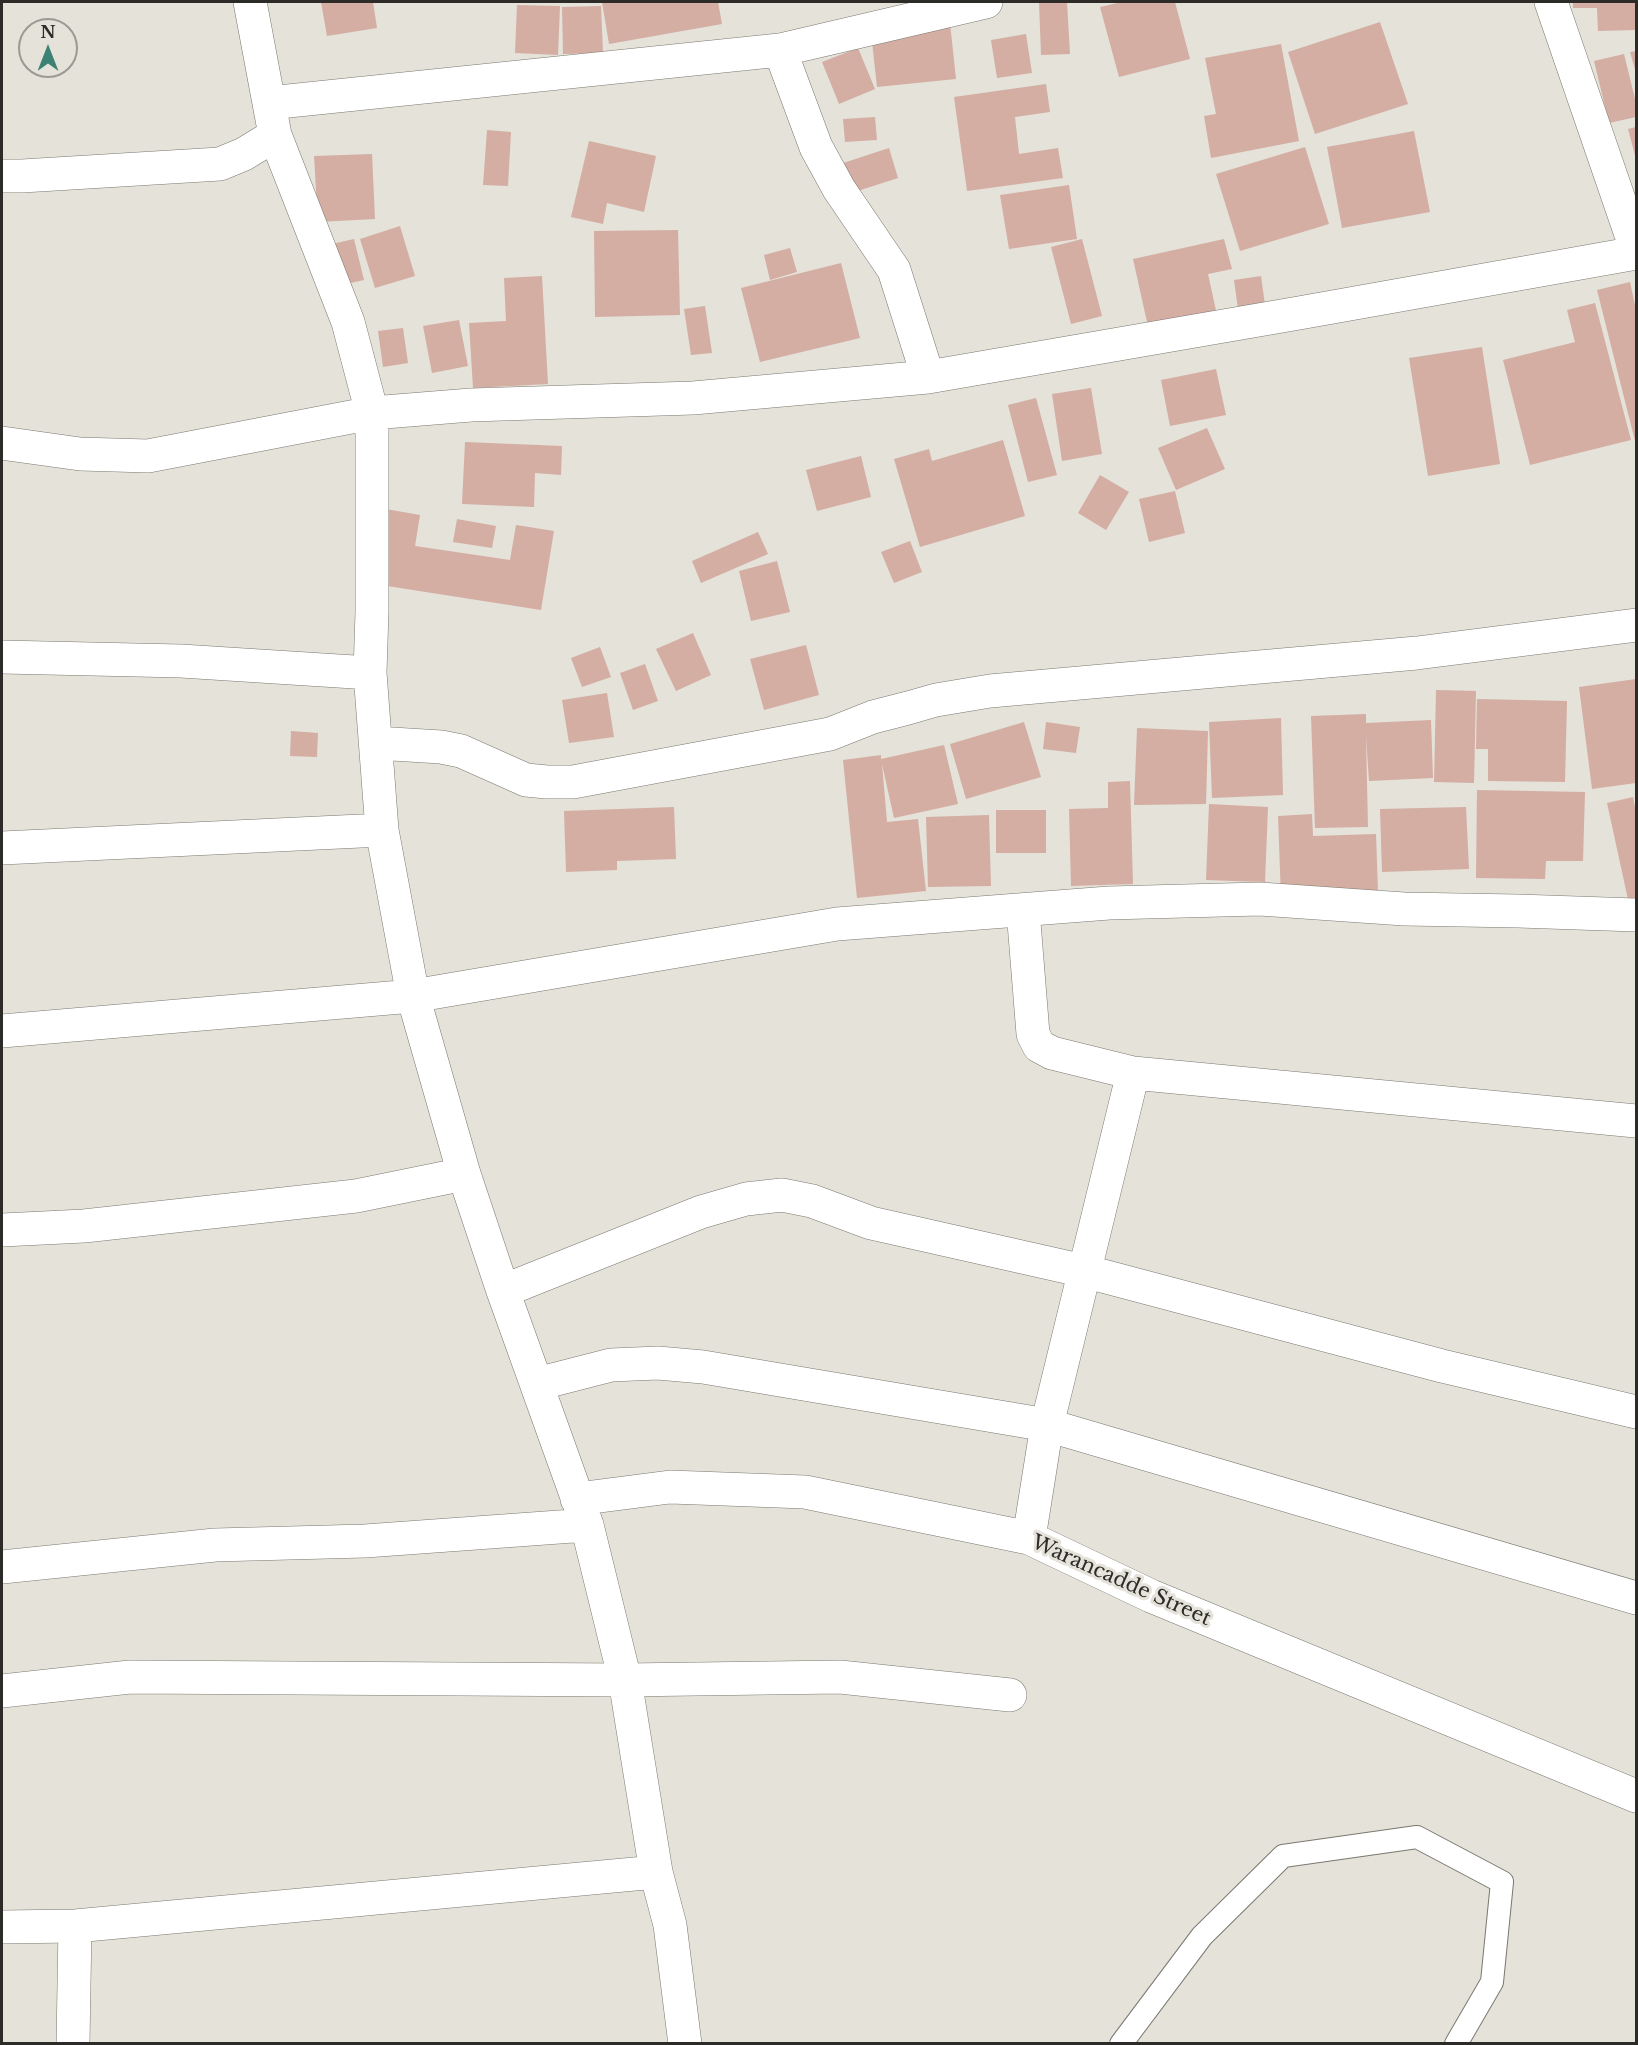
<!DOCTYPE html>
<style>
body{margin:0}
#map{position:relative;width:1638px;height:2045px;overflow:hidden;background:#e4e2d9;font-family:"Libre Baskerville",serif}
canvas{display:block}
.frame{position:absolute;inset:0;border:3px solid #2c2b28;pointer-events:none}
.north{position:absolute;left:18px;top:18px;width:60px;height:60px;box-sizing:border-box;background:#e4e2d9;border:2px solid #9a9992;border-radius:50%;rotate:0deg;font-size:16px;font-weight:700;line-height:24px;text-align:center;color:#2c2b28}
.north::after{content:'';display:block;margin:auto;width:21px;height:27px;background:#3e8175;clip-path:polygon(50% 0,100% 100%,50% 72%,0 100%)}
</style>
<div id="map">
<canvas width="1638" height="2045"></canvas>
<div class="frame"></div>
<div class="north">N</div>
</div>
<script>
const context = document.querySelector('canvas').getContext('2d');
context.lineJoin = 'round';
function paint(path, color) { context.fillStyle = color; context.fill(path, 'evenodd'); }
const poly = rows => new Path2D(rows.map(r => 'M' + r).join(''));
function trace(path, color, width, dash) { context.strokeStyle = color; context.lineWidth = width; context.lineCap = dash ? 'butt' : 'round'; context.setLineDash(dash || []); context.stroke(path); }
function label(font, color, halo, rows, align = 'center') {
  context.font = font + ' "Libre Baskerville",serif'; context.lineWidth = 6; context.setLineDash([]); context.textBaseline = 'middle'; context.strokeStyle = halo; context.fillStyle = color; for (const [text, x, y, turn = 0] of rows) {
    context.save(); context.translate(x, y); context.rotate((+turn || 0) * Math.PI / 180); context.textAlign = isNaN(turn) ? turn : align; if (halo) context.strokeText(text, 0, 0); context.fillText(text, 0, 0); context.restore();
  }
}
paint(poly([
 [321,2,373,2,377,28,327,36],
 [602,2,718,2,722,24,609,44],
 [1039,2,1067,2,1070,54,1041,55],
 [1122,2,1175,2,1190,59,1119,77,1100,7],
 [1573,2,1636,2,1636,30,1598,31,1597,8,1573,8],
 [517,5,560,6,558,55,515,53],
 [601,6,603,53,563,54,562,7],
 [1380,22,1408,104,1315,134,1288,52],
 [950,23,956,79,877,87,871,32],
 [1026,34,1032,73,997,78,991,40],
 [1281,44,1299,141,1211,158,1204,116,1216,114,1205,58],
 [858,48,875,89,839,104,822,62],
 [1636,51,1636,73,1630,52],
 [1624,54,1636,103,1636,117,1609,123,1594,61],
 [1046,84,1050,112,1015,117,1019,154,1058,148,1063,178,967,191,954,97],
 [875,117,877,140,845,142,843,119],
 [1636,127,1636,159,1628,129],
 [487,130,511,132,508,186,483,185],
 [1414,131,1430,212,1342,228,1327,147],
 [589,141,656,156,644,212,607,203,603,224,571,217],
 [1305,147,1329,224,1240,251,1216,174],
 [889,148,898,178,839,197,828,168],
 [372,154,375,219,318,222,314,156],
 [1069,185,1077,239,1009,249,1000,195],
 [400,226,415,276,375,288,360,239],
 [678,230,680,315,595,317,594,231],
 [354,239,364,280,337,286,328,245],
 [1082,239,1102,316,1071,324,1051,247],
 [1224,239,1232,269,1208,274,1217,315,1149,331,1133,259],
 [790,248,797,272,770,280,764,255],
 [841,263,860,338,760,362,741,288],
 [542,276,548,384,473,388,469,323,506,321,504,278],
 [1261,276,1265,305,1238,309,1234,280],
 [1630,282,1636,310,1636,445,1597,290],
 [1595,303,1631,440,1530,465,1503,360,1575,342,1567,310],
 [705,306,712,353,691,355,684,309],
 [459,320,468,366,432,373,423,326],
 [403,328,408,363,383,367,378,331],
 [1482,347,1500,464,1428,476,1409,358],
 [1216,369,1226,415,1170,426,1161,380],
 [1091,388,1102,454,1062,461,1052,394],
 [1036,398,1057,475,1028,482,1008,405],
 [1207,428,1225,469,1176,490,1158,448],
 [1003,440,1025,516,920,547,894,459,929,449,932,461],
 [465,442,562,446,561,475,535,473,534,507,462,504],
 [861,456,871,497,817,511,806,470],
 [1100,475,1129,492,1106,530,1078,513],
 [1175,491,1185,533,1149,542,1139,499],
 [380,508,420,515,415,546,510,560,516,525,554,531,541,610,368,583],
 [457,519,496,526,492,548,453,542],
 [758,532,768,554,701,583,692,561],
 [910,541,922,572,894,583,881,552],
 [777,561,790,612,751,621,739,571],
 [693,633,711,675,676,691,656,649],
 [806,645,819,695,764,710,750,659],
 [600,647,611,677,582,687,571,658],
 [645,664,658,701,633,710,620,673],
 [1636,679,1636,783,1592,789,1579,687],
 [1436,690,1476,691,1474,783,1434,782],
 [607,693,614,737,569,743,562,700],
 [1477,699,1567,701,1565,782,1488,781,1488,749,1476,749],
 [1366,714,1366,723,1431,720,1433,778,1369,781,1366,736,1368,827,1315,828,1311,716],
 [1281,718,1283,795,1212,798,1209,722],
 [1024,722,1041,777,966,799,950,744],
 [1046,722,1080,727,1076,753,1043,749],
 [1137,728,1208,731,1206,804,1134,805],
 [291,731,318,733,317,757,290,756],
 [944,745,958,804,894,818,882,764,887,822,918,819,926,891,857,898,843,760,881,755,881,759],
 [1130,781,1133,884,1071,886,1069,809,1108,808,1108,782],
 [1477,790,1585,792,1583,861,1546,861,1545,879,1476,878],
 [1633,797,1636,813,1636,902,1629,904,1607,803],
 [1209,804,1268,807,1265,882,1206,880],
 [674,807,676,859,617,861,617,870,566,872,564,811],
 [1466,807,1469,869,1382,872,1380,809],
 [996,810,1046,810,1046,853,996,853],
 [1312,814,1313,836,1376,834,1378,892,1281,897,1278,816],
 [989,815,991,886,928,887,926,817]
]), '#d4ada3');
const lane = poly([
 [1121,2044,1202,1936,1283,1856,1417,1837,1502,1882,1492,1982,1456,2044]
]);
const street = poly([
 [250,2,275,135,348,322,372,413,372,612,370,673,382,830,413,996,464,1174,503,1291,587,1525,625,1680,656,1872,670,1925,685,2044],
 [1551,2,1636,249],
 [780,50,816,147,839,189,894,270,928,377],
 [269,103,780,50,986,2],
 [2,176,22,176,220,164,244,154,275,135],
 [2,443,80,454,148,456,372,413,471,405,693,398,928,377,1299,313,1636,253],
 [2,657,181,661,370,673],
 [376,743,441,747,461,751,526,780,547,782,573,782,830,734,873,717,908,708,936,700,990,691,1417,653,1636,625],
 [2,848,382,830],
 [1023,910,1033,1034,1039,1046,1052,1053,1133,1073,1636,1121],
 [2,1031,413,996,837,924,1109,903,1260,899,1404,909,1518,911,1636,915],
 [2,1230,84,1226,356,1196,464,1174],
 [503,1291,701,1212,746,1199,782,1195,812,1201,871,1223,1084,1271,1442,1366,1636,1412],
 [537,1384,611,1365,658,1363,703,1367,1047,1425,1636,1598],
 [577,1499,670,1487,805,1492,1029,1538,1151,1596,1636,1796],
 [1029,1538,1047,1425,1133,1073],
 [2,1567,215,1545,365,1541,587,1525],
 [2,1691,130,1677,625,1680,840,1677,1010,1695],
 [2,1927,75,1926,656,1872],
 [73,2044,75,1926]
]);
trace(lane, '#7a7870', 24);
trace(street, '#7a7870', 34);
trace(lane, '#fff', 22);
trace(street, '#fff', 33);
label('20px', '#2c2b28', '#e4e2d9', [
 ["Warancadde Street",1121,1581,24]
]);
</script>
